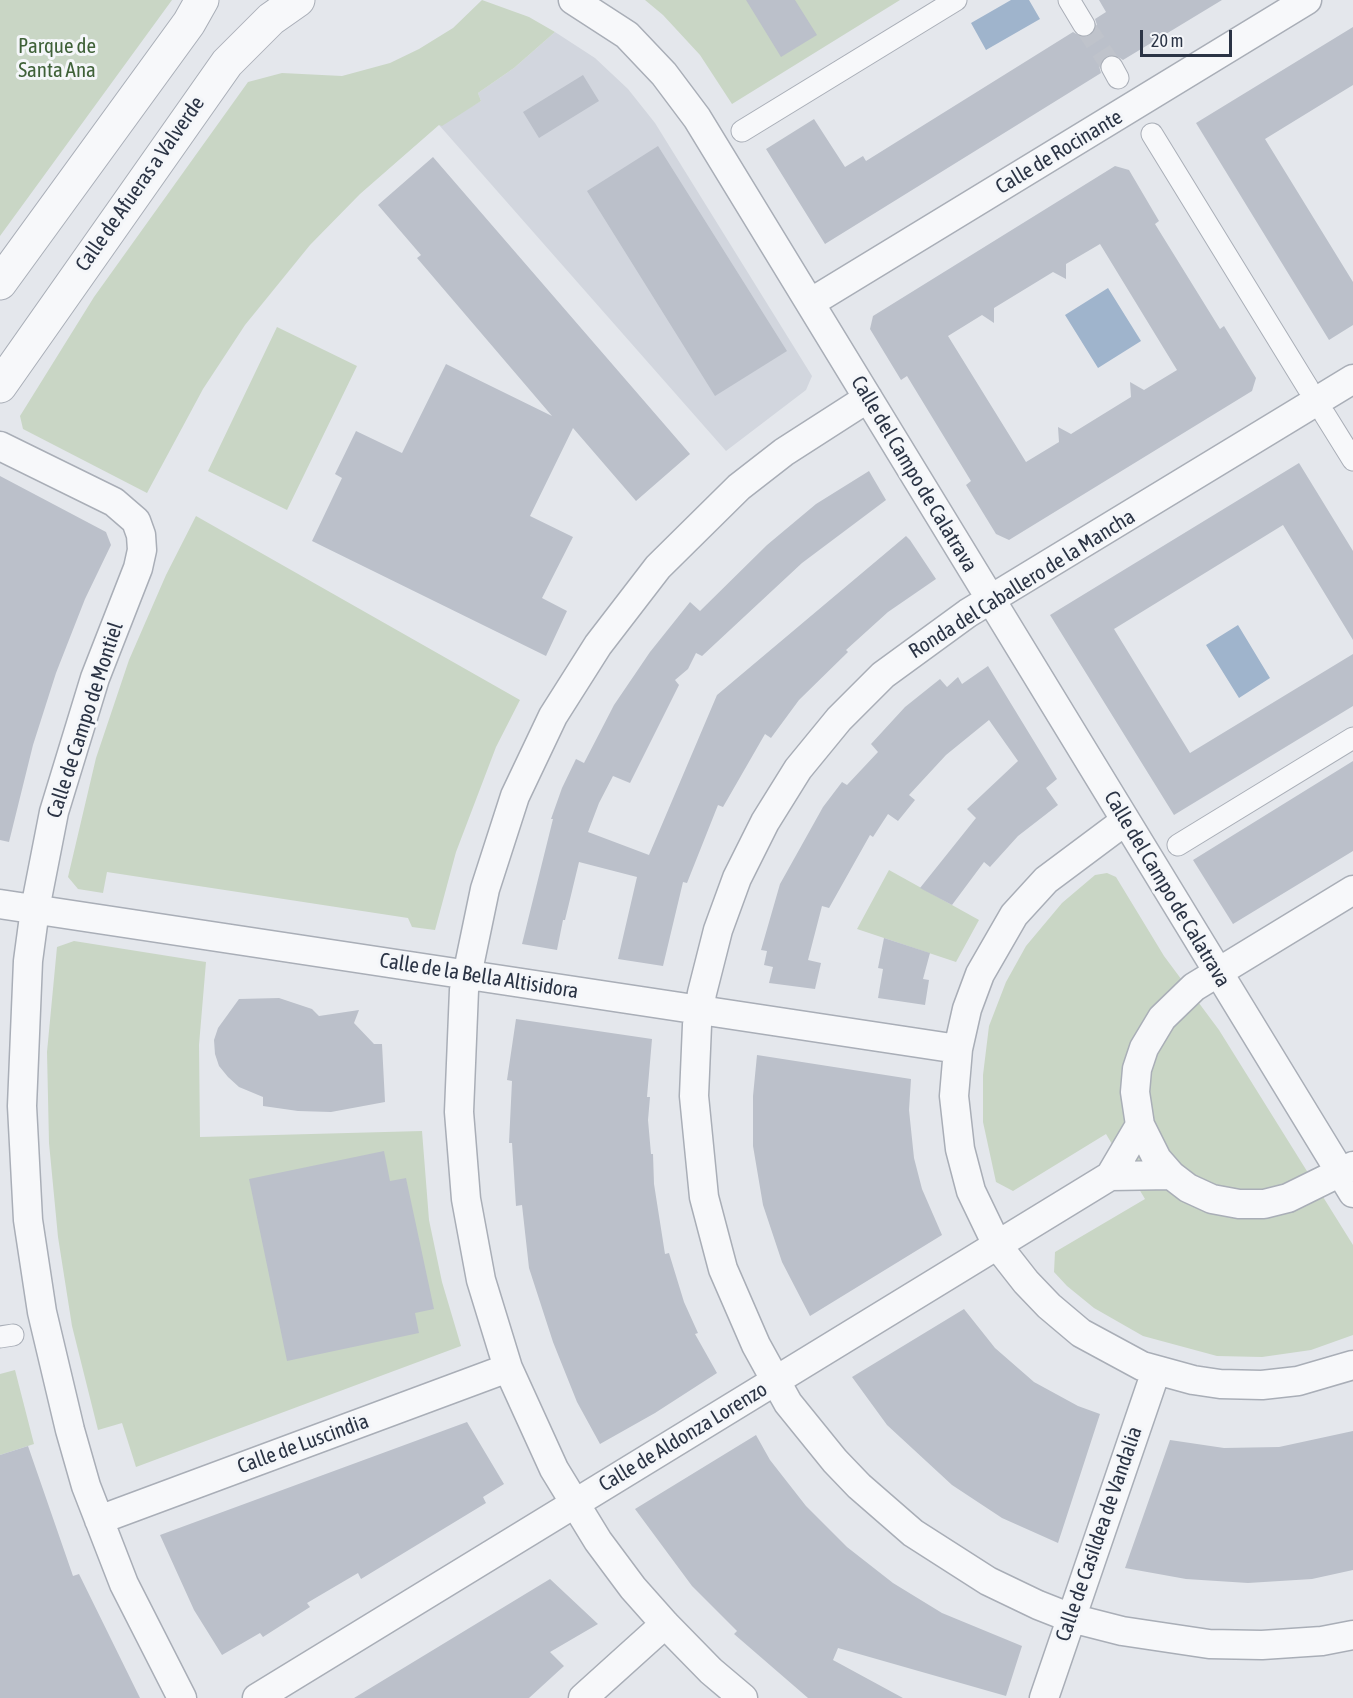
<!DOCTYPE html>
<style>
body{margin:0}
#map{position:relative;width:1353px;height:1698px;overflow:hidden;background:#e4e7ec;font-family:"Asap Condensed",sans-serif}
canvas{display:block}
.scale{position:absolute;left:1140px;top:30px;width:92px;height:27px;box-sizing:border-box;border:3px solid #2b3445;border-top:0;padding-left:8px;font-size:18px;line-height:21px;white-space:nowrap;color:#2b3445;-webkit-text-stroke:4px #f4f6f9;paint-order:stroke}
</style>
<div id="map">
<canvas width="1353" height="1698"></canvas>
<div class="scale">20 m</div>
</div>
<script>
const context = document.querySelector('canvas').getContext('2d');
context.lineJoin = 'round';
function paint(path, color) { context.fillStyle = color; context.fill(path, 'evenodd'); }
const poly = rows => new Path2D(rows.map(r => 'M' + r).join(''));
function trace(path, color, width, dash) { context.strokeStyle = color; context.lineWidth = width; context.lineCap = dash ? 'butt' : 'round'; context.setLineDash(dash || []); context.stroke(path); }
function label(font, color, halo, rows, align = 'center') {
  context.font = font + ' "Asap Condensed",sans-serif'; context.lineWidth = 6; context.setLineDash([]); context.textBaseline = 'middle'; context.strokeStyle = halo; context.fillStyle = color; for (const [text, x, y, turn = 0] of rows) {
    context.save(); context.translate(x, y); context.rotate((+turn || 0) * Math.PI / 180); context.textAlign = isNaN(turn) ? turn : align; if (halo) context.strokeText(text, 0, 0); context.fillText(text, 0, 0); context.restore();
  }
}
paint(poly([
 [555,32,595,58,628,89,655,123,812,376,806,390,726,451,439,125,481,101,478,93,514,68]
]), '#d2d6de');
paint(poly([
 [0,0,172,0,0,236],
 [482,0,529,17,555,32,514,68,478,93,481,101,442,126,439,125,360,194,310,245,245,325,203,389,147,493,23,429,20,416,94,297,248,82,282,73,342,76,390,63,419,49,453,28],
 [645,0,900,0,732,104,700,55,663,15],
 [277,327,357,366,287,510,208,471],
 [196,516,520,700,496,747,456,852,435,930,412,927,408,918,107,872,103,893,78,889,68,877,96,758,129,660,166,575],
 [889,870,979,920,956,962,857,929],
 [1107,873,1116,877,1164,956,1219,1030,1353,1245,1353,1335,1311,1350,1262,1357,1217,1356,1143,1336,1094,1308,1067,1286,1054,1272,1055,1252,1145,1199,1106,1134,1013,1191,996,1182,983,1122,983,1075,989,1026,1006,982,1026,946,1062,903,1095,875],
 [74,941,206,962,199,1045,200,1137,422,1131,429,1220,442,1282,461,1346,136,1467,122,1423,98,1430,72,1326,58,1237,49,1143,47,1052,57,947],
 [15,1370,34,1444,0,1455,0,1374]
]), '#c9d6c5');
paint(poly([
 [1011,0,1029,0,1040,19,986,50,971,23],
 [1108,288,1141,341,1098,368,1065,315],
 [1238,625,1270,678,1239,698,1206,645]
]), '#9fb4cc');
paint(poly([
 [746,0,795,0,817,35,781,57],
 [1099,0,1222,0,1123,60,1113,54,1105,56,1099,66,1101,73,825,244,766,149,814,119,845,167,863,156,866,161,1073,32,1084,38,1091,36,1097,25,1095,19,1106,12],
 [1353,27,1353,85,1265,139,1353,282,1353,325,1329,340,1196,123],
 [583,75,599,101,539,138,523,112],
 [658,146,787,351,715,396,587,191],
 [433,157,690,454,636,501,573,428,530,516,573,537,542,598,567,611,546,656,312,541,342,478,335,474,356,431,402,453,446,364,552,416,417,258,421,255,378,205],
 [1115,166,1129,170,1159,221,1155,224,1220,329,1224,326,1256,378,1252,391,1009,540,996,534,966,485,971,481,907,376,901,380,870,329,873,316],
 [1100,244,1177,370,1144,390,1130,382,1131,397,1071,434,1058,427,1059,442,1026,462,948,336,982,315,994,323,994,308,1053,272,1066,279,1066,264],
 [1299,463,1353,551,1353,640,1283,525,1114,629,1190,753,1353,654,1353,706,1174,815,1050,615],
 [869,471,886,500,802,563,702,656,696,653,688,669,675,680,679,685,630,783,613,776,599,803,588,832,649,855,717,695,906,536,910,540,936,579,888,612,846,650,848,652,799,700,771,738,765,734,723,807,718,805,687,883,683,882,663,966,618,959,637,877,579,862,565,920,563,920,557,950,522,944,553,819,551,819,562,788,576,759,584,763,614,705,650,652,690,602,700,611,767,545,816,504],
 [0,476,106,532,111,545,85,599,56,673,33,745,9,842,0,840],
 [988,666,1057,779,1046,788,1058,805,1018,836,990,867,984,862,952,905,920,888,976,818,967,809,1018,761,989,720,946,755,909,795,915,800,898,821,888,814,873,837,870,835,829,908,822,906,808,960,821,963,815,989,769,983,773,967,764,965,767,951,761,950,780,884,823,807,842,782,847,785,878,752,871,744,905,707,940,679,947,687,958,677,962,684],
 [1353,761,1353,851,1233,924,1193,860],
 [884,938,930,953,923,979,929,980,925,1005,878,998,883,969,878,968],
 [279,998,312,1009,319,1016,359,1010,354,1023,374,1044,382,1044,385,1102,331,1112,298,1111,263,1106,263,1097,239,1087,228,1077,219,1066,215,1054,214,1040,218,1028,239,999],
 [516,1019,652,1039,647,1097,650,1097,648,1120,651,1154,653,1154,654,1184,665,1254,669,1253,684,1302,698,1333,695,1334,717,1373,655,1413,600,1444,577,1402,553,1342,529,1268,522,1205,516,1206,512,1143,509,1143,512,1081,507,1080],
 [757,1055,911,1079,909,1110,914,1158,922,1189,942,1235,810,1316,782,1262,763,1205,753,1146,753,1096],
 [384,1151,390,1181,406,1178,434,1309,415,1313,419,1333,287,1361,249,1179],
 [964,1309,995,1348,1034,1382,1078,1406,1100,1414,1058,1543,1002,1518,952,1485,887,1425,852,1377],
 [467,1422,504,1484,483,1497,486,1503,361,1579,358,1573,307,1603,310,1607,263,1637,260,1633,222,1655,194,1610,160,1535],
 [1353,1431,1353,1570,1312,1579,1248,1583,1186,1579,1125,1568,1170,1440,1224,1448,1279,1447],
 [756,1435,770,1460,806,1506,847,1547,893,1583,942,1613,1022,1646,1006,1696,838,1648,833,1660,903,1698,808,1698,734,1634,737,1631,692,1586,635,1509],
 [28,1446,73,1576,79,1574,140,1698,0,1698,0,1455],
 [550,1579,598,1624,550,1652,564,1666,529,1698,354,1698]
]), '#bbc0ca');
trace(poly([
 [1084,25,1112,67]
]), '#bfc3cb', 21, [21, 10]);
const pedestrian = poly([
 [1069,0,1084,25],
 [1112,67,1118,78],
 [742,131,956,0],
 [1152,134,1308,388],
 [1325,415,1353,460],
 [1178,845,1353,738],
 [0,1337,13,1335]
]);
const minor = poly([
 [573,0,627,35,664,74,697,118,1353,1193],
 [810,303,1307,0],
 [1353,379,968,613,883,675,839,719,798,769,765,822,737,878,718,930,702,993,697,1025,694,1096,704,1197,723,1269,756,1345,788,1403,835,1461,859,1486,913,1533,988,1581,1038,1605,1071,1618,1122,1631,1209,1644,1262,1645,1322,1641,1353,1635],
 [0,446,114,502,136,521,141,535,142,550,138,568,95,678,54,812,35,909,28,961,22,1106,28,1220,42,1312,70,1430,86,1486,124,1584,182,1698],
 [1125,821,1046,880,1014,915,980,974,967,1009,958,1049,954,1096,960,1149,971,1191,997,1245,1026,1282,1049,1306,1081,1333,1142,1366,1193,1380,1220,1384,1262,1385,1298,1381,1353,1365],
 [1353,890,1194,987,1162,1018,1144,1048,1137,1069,1135,1092,1140,1125,1157,1159,1171,1175,1188,1188,1212,1199,1239,1204,1264,1204,1288,1198,1353,1166],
 [0,904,958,1049],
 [1110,1176,1140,1125],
 [99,1520,508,1368],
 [257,1698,1110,1176,1171,1175],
 [583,1698,665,1624],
 [743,1698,711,1671,665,1624,633,1588,598,1541,554,1469,508,1368,481,1280,466,1199,459,1112,464,990,485,889,515,796,553,716,598,645,658,567,739,487,784,452,868,398],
 [1044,1698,1156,1371]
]);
const tertiary = poly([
 [0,283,189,23,202,0],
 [0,386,227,63,271,19,298,0]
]);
trace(pedestrian, '#a9aeb7', 23);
trace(minor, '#a9aeb7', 31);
trace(tertiary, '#a9aeb7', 35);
trace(pedestrian, '#f7f8fa', 21);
trace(minor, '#f7f8fa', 28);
trace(tertiary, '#f7f8fa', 33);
label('21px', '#3f6138', '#f4f6f9', [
 ["Parque de",57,46],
 ["Santa Ana",57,70]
]);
label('21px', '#2b3445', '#f4f6f9', [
 ["Calle de Rocinante",1059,152,-31],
 ["Calle de Afueras a Valverde",140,184,-55],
 ["Calle del Campo de Calatrava",914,474,59],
 ["Ronda del Caballero de la Mancha",1022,584,-32],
 ["Calle de Campo de Montiel",85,720,-72],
 ["Calle del Campo de Calatrava",1167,889,59],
 ["Calle de la Bella Altisidora",479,976,9],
 ["Calle de Aldonza Lorenzo",683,1437,-31],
 ["Calle de Luscindia",303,1444,-20],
 ["Calle de Casildea de Vandalia",1099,1534,-71]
]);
</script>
